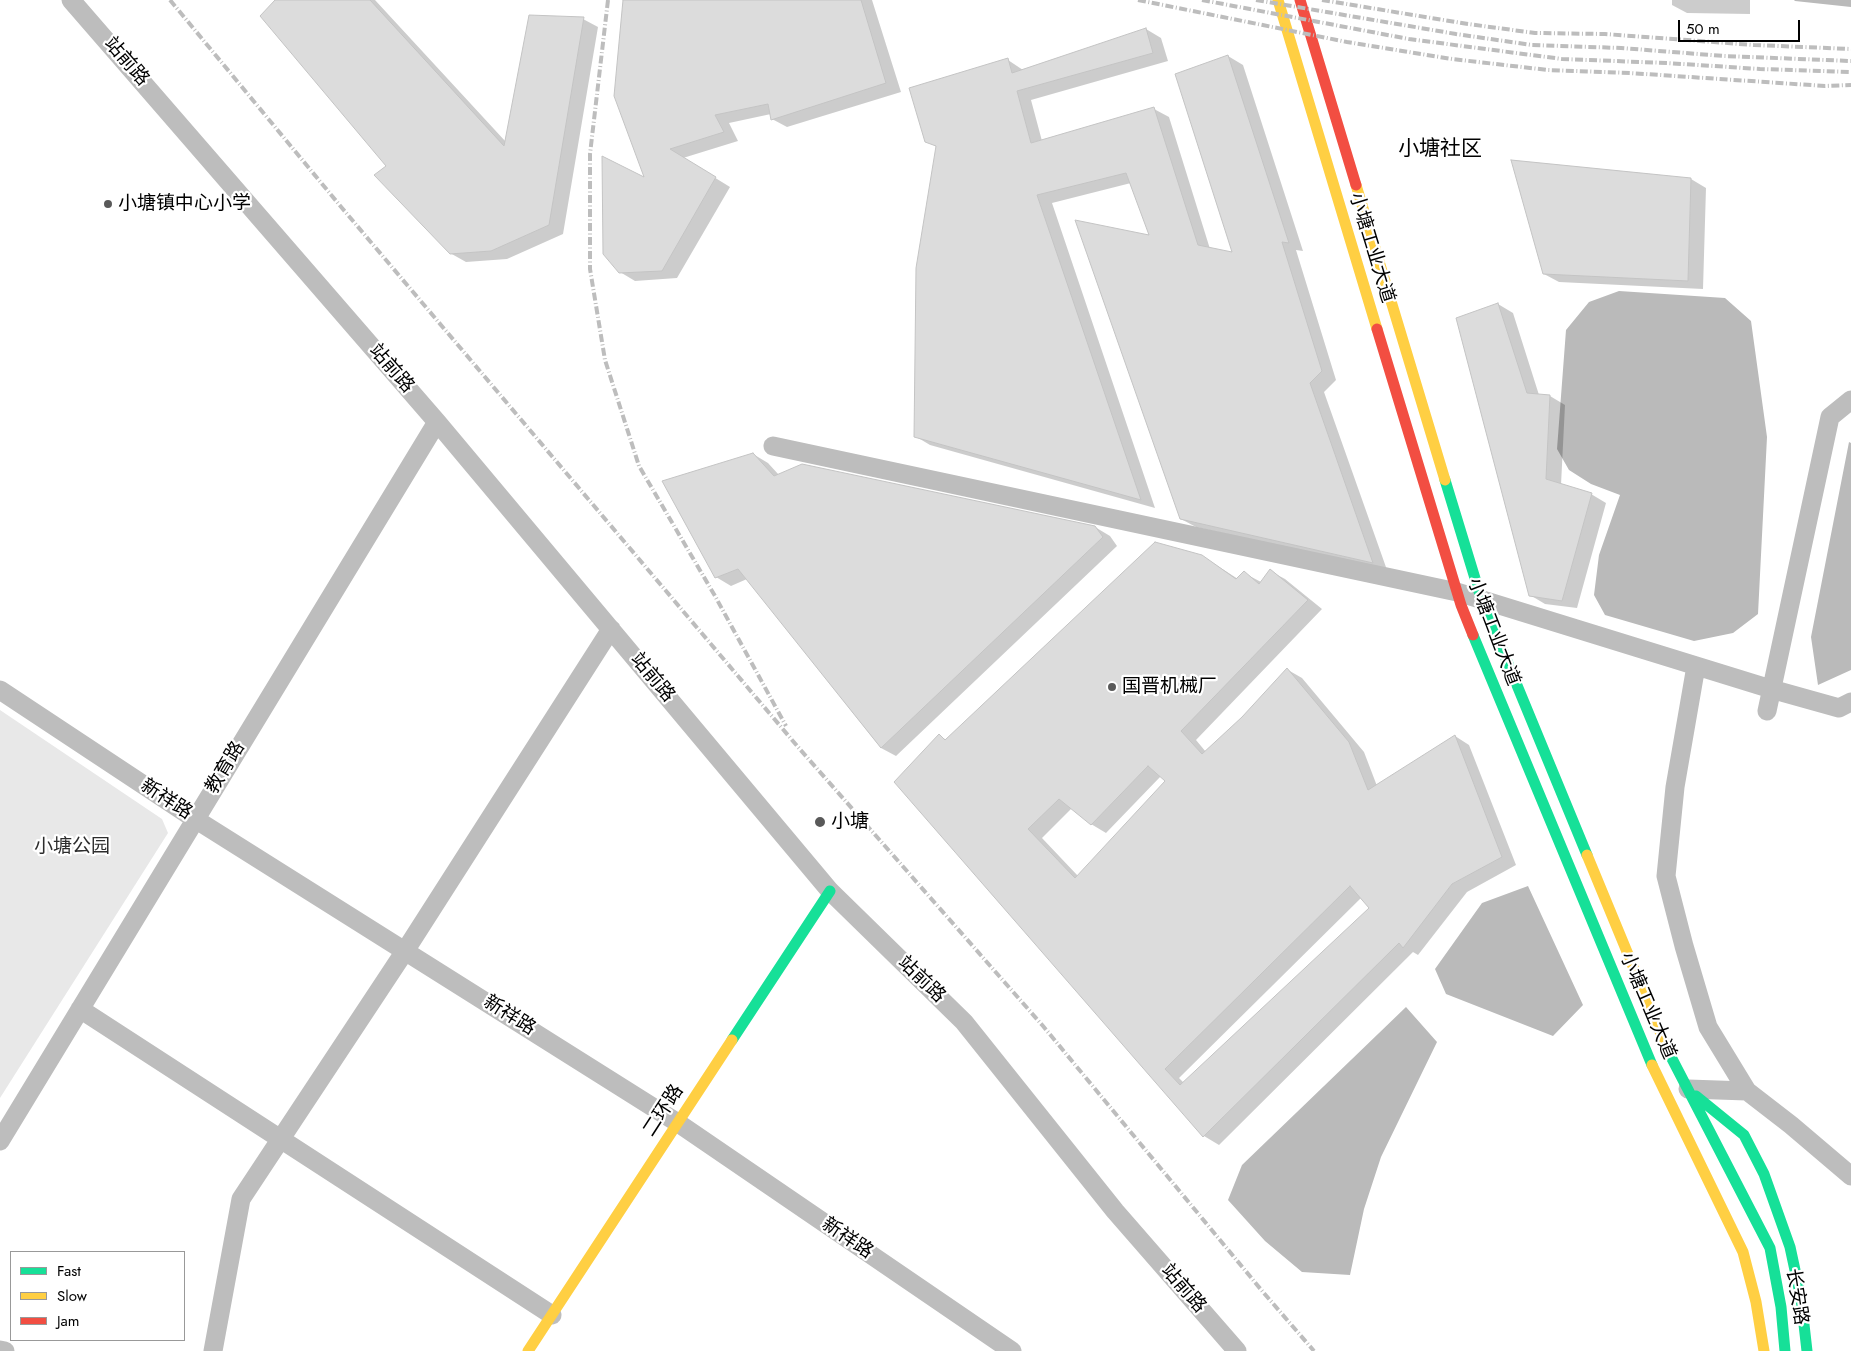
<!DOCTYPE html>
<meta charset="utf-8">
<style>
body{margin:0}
#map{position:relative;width:1851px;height:1351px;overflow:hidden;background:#fff;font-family:Jost,sans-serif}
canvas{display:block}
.legend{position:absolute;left:10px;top:1251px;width:175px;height:90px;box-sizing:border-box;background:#fff;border:1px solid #999;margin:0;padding:6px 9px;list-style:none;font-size:15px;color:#000}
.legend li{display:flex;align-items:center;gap:10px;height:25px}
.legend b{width:25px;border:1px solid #999}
.scale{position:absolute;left:1678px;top:20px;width:122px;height:22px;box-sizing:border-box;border:2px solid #000;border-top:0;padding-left:6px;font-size:15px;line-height:18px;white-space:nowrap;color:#000;-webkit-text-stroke:4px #fff;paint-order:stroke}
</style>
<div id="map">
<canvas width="1851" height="1351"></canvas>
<ul class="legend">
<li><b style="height:6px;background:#16e098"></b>Fast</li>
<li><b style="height:6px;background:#ffcf43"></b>Slow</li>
<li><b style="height:6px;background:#f24e42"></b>Jam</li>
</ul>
<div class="scale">50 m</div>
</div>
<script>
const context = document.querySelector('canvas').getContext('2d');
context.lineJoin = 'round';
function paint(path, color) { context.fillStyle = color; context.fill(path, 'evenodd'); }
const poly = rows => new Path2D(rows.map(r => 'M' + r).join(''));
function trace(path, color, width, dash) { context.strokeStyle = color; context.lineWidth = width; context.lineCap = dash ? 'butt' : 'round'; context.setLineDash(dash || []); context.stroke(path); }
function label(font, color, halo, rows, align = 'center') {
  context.font = font + ' Jost,"Noto Sans SC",sans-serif'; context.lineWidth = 4.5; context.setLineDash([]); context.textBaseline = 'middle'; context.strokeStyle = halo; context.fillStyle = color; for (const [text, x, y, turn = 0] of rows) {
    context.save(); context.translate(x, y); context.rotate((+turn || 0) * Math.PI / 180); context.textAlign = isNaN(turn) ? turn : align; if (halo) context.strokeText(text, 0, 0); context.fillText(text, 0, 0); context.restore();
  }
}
paint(poly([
 [0,710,162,819,168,833,0,1098]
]), '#e8e8e8');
paint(poly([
 [1794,0,1851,0,1851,7,1795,1],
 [1619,291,1725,298,1751,321,1767,437,1758,614,1733,633,1694,641,1605,615,1594,595,1599,555,1620,495,1591,484,1569,470,1557,449,1566,330,1589,302],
 [1849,442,1851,443,1851,670,1818,685,1811,637],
 [1528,886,1583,1005,1553,1036,1446,994,1435,969,1482,903],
 [1406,1007,1437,1042,1381,1157,1364,1209,1350,1275,1302,1272,1265,1241,1228,1200,1242,1165]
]), '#bababa');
paint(poly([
 [277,0,375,0,506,142,583,19,598,27,563,234,507,259,466,262,450,253,387,166],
 [624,0,872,0,901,92,787,127,772,119,771,114,729,123,738,141,683,158,730,187,677,278,635,281,620,272,646,179],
 [1672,0,1750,0,1750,14,1687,13,1672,5],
 [1146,29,1161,38,1168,61,1031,100,1042,141,1154,109,1169,117,1210,249,1234,254,1228,56,1243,65,1303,251,1296,250,1336,380,1324,392,1387,570,1196,527,1181,519,1151,237,1131,183,1052,203,1155,508,930,445,915,436,937,147,926,141,1008,60,1023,70],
 [1691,179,1706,188,1703,289,1559,282,1544,274],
 [1498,304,1513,313,1539,395,1550,396,1565,405,1561,485,1591,494,1606,503,1577,608,1545,604,1530,595],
 [753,454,768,463,779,475,1095,527,1110,536,1117,546,896,756,881,748,747,579,731,586,716,577],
 [1202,556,1238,579,1244,573,1261,582,1270,571,1285,579,1322,609,1196,740,1206,752,1243,718,1288,670,1302,678,1364,752,1377,786,1455,736,1469,745,1516,865,1467,892,1418,955,1413,952,1219,1145,1204,1136,896,782,939,736,947,740],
 [1161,776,1167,781,1078,876,1042,838,1072,808,1091,824,1106,833],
 [1361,898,1371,908,1184,1083,1179,1078]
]), '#0003');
const building = poly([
 [275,0,370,0,504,146,529,15,584,17,549,225,491,251,450,254,374,175,386,166,260,16,275,0],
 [623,0,861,0,886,83,771,120,768,104,715,115,724,132,670,149,716,177,662,271,619,273,603,254,602,156,644,177,614,96,623,0],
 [1146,28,1153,53,1017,91,1031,143,1154,107,1198,245,1232,252,1175,74,1228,55,1289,243,1282,242,1322,371,1310,383,1373,563,1180,519,1075,220,1149,235,1126,173,1037,195,1141,500,914,437,916,268,936,146,925,142,909,88,1008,58,1012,73,1146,28],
 [1511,160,1691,178,1688,281,1543,274,1511,160],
 [1498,303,1527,393,1550,395,1546,479,1592,493,1562,601,1529,596,1456,318,1498,303],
 [753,453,774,476,802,464,1095,526,1103,537,881,748,738,569,715,578,662,481,753,453],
 [1155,542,1202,555,1236,579,1244,571,1259,584,1270,569,1308,600,1181,731,1202,754,1242,717,1287,668,1349,742,1368,790,1455,735,1502,857,1452,884,1403,948,1399,943,1203,1137,894,782,939,734,945,740,1155,542],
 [1148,766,1165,781,1075,878,1028,829,1059,799,1091,825,1148,766],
 [1350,886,1369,908,1180,1085,1165,1069,1350,886]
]);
paint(building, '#dcdcdc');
trace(building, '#c4c4c4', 1);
trace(poly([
 [71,0,437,422,830,891,964,1022,1115,1211,1237,1351],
 [773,446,1457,592,1771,689,1839,708,1851,702],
 [1696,666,1675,787,1666,876,1684,946,1708,1027,1747,1091],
 [0,690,195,819,678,1123,1012,1351],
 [1767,711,1830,417,1851,400],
 [80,1009,552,1315],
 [1688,1089,1747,1091,1791,1125,1851,1176],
 [0,1141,437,422],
 [0,1350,5,1351],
 [213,1351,241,1199,405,951,611,629]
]), '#bdbdbd', 19);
trace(poly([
 [1445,480,1481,598,1587,855],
 [1473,635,1652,1065],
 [732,1040,830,891],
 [1668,1051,1770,1248,1781,1307,1785,1351],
 [1696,1096,1744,1135,1764,1174,1790,1247,1801,1298,1807,1351]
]), '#16e098', 11);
trace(poly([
 [1278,0,1377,329],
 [1356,185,1445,480],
 [1587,855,1668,1051],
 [1652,1065,1743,1252,1756,1302,1764,1351],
 [528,1351,732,1040]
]), '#ffcf43', 11);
trace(poly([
 [1300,0,1356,185],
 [1377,329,1461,605,1473,635]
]), '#f24e42', 11);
trace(poly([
 [170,0,342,208,798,747,1043,1026,1263,1292,1314,1351],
 [608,0,590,154,590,269,605,360,639,466,715,596,786,726],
 [1138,0,1347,42,1452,59,1548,70,1630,73,1825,86,1851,85],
 [1202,0,1409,39,1562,59,1667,63,1760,69,1851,72],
 [1256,0,1456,34,1532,45,1621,48,1724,56,1851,61],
 [1322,0,1468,24,1535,33,1605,34,1754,45,1851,49]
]), '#bdbdbd', 4, [8, 2.5, 1, 2.5]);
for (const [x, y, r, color] of [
 [108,204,5,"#595959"],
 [1112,687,5,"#595959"],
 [820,822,6,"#595959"]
]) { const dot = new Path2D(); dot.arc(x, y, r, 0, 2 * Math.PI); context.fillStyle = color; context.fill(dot); trace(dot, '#fff', 2); }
label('19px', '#000', '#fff', [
 ["站前路",126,62,49],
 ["小塘工业大道",1371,248,73],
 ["站前路",391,369,49],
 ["小塘工业大道",1493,632,69],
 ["站前路",652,678,50],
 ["教育路",226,768,-59],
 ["新祥路",166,800,33],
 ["站前路",921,980,44],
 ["小塘工业大道",1647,1006,67],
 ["新祥路",509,1016,32],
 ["二环路",664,1111,-57],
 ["新祥路",847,1239,34],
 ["站前路",1183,1289,49],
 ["长安路",1796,1297,81]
]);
label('19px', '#000', '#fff', [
 ["小塘镇中心小学",118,204],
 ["国晋机械厂",1122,687],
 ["小塘",831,822]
], 'left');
label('19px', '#2d2d2d', '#fff', [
 ["小塘公园",72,847]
]);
label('21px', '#000', '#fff', [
 ["小塘社区",1440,150]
]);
</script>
